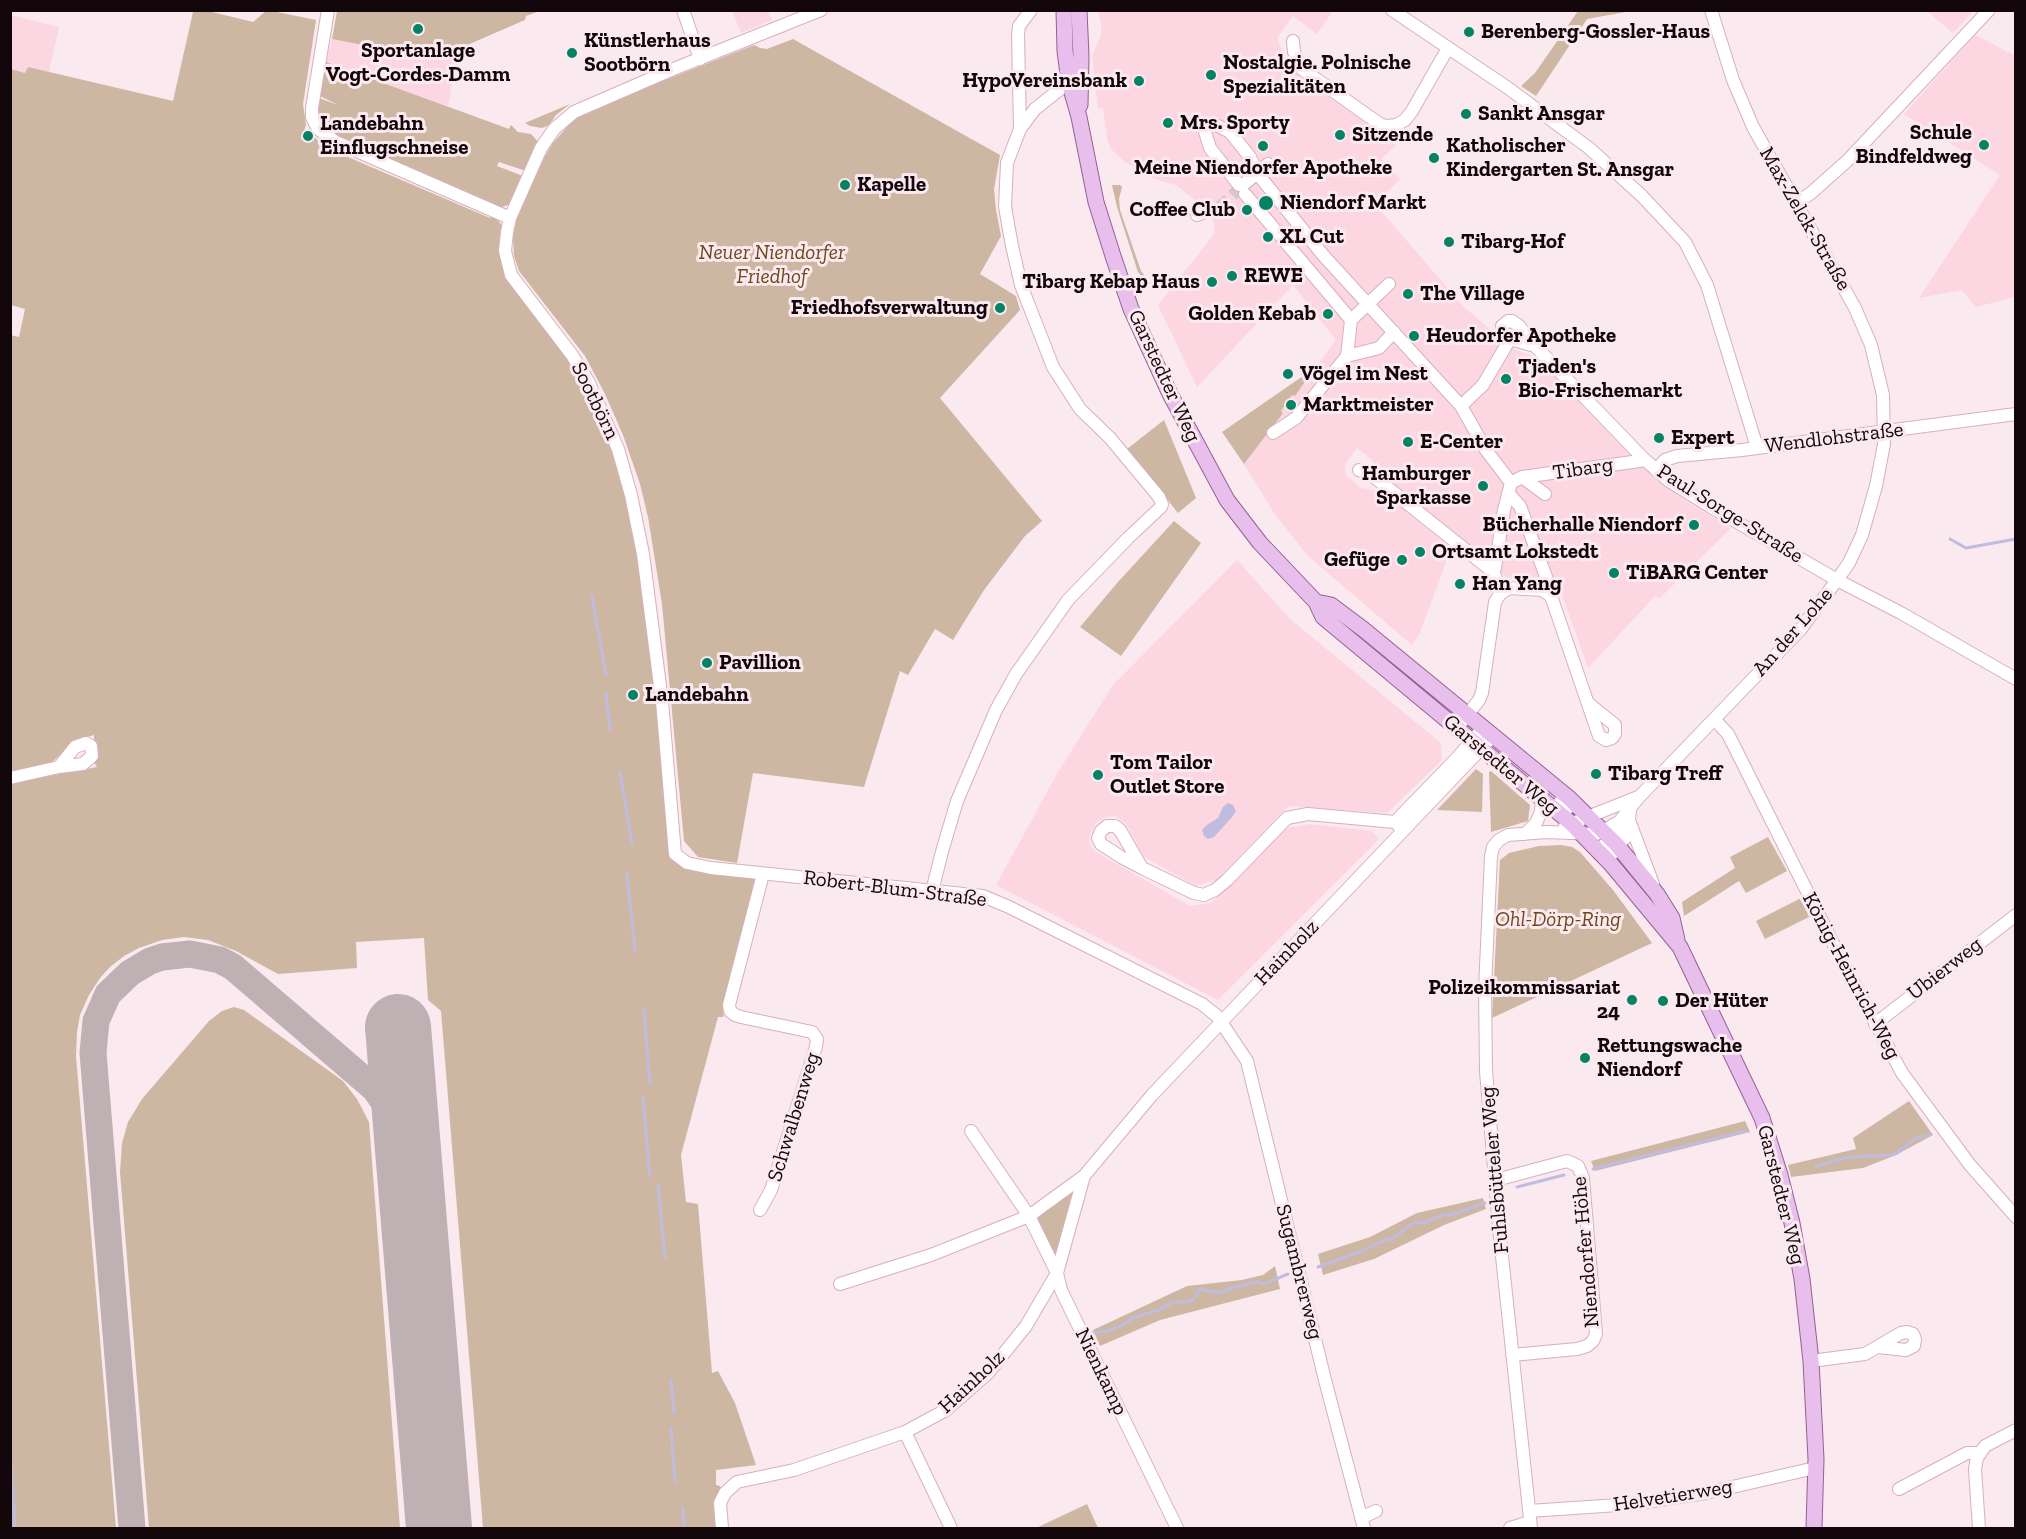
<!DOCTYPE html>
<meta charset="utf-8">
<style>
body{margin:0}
#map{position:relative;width:2026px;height:1539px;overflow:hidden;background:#fae9ee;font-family:"Zilla Slab",serif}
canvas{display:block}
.frame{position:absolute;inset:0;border:12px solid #13070b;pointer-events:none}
</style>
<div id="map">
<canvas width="2026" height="1539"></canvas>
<div class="frame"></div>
</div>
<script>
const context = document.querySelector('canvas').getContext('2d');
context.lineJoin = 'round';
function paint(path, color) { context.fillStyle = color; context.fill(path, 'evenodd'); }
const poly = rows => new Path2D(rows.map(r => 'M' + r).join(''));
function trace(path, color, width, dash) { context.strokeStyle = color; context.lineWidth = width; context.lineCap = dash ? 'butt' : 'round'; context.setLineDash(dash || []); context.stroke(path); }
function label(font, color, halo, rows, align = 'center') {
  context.font = font + ' "Zilla Slab",serif'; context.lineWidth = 6; context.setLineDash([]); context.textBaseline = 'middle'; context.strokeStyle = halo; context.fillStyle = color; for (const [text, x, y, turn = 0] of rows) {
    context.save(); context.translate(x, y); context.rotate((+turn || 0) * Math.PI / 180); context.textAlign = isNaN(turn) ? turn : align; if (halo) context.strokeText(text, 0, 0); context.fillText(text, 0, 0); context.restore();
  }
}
paint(poly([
 [732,11,768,11,772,20,741,33],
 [1098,11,1333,11,1317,34,1293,16,1277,38,1285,59,1298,75,1396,145,1381,159,1400,179,1375,204,1464,307,1493,332,1493,336,1500,344,1541,359,1632,457,1651,471,1650,473,1659,482,1684,500,1731,528,1659,599,1655,596,1588,668,1560,589,1539,582,1508,579,1377,472,1372,460,1357,448,1346,463,1345,468,1346,475,1361,488,1382,491,1451,549,1419,635,1412,645,1308,556,1274,513,1244,464,1282,413,1281,411,1292,394,1295,396,1336,340,1293,285,1197,387,1158,305,1215,233,1212,213,1176,185,1157,180,1125,162,1111,149,1108,142,1103,108,1098,108,1092,56,1101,36,1101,24],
 [1927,11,1973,11,1953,33],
 [11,15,59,27,49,72,28,67,25,73,11,69],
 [1975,35,2016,56,2015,297,1976,307,1962,290,1919,298,2000,175,1904,114],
 [332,39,383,49,434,45,458,49,448,106,326,62],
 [1237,560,1290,619,1441,743,1442,760,1387,813,1288,806,1218,879,1196,886,1144,857,1126,824,1115,816,1106,817,1096,823,1090,834,1089,843,1094,851,1190,906,1210,903,1219,896,1282,829,1310,824,1371,831,1379,839,1218,1000,996,885,1057,774,1113,685]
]), '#fcd6e1');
paint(poly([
 [267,10,316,20,303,104,306,125,301,139,307,142,313,136,327,148,490,218,493,215,501,224,503,230,501,248,585,386,615,459,626,498,637,549,657,700,671,853,759,878,723,1017,718,1017,681,1155,686,1202,698,1204,712,1373,718,1371,735,1403,756,1465,716,1470,716,1485,720,1486,721,1489,718,1528,483,1528,441,1011,428,1000,424,938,356,942,357,968,278,974,236,951,208,940,184,937,162,940,139,948,124,956,110,967,100,978,89,995,80,1015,77,1032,76,1056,116,1528,11,1528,11,783,97,767,94,762,94,735,71,741,71,745,68,748,51,763,11,771,10,335,19,337,25,309,11,305,11,69,25,73,28,67,173,101,193,12,208,11,253,22],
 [337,11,337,10,540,11,526,16,525,20,458,49,434,45,383,49,332,39],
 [1578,11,1631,11,1587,19,1536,96,1521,86,1535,73],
 [793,39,1000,155,994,189,996,210,1001,236,980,274,1016,296,1020,310,940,398,1042,521,1025,536,984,590,953,640,935,629,908,675,900,671,864,787,753,773,737,863,698,857,684,841,662,604,648,517,640,484,623,435,605,394,585,356,519,271,514,256,513,237,517,217,544,158,552,144,573,120,589,110,754,45,760,48,767,49],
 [326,62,509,129,511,125,518,132,531,134,540,144,526,171,499,162,497,166,523,176,511,204,499,208,338,138,324,128,317,114,319,98,338,105,320,96],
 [570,104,556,115,549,125,542,128,530,126,525,123],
 [1112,185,1120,185,1122,187,1119,199,1120,210,1141,271,1151,283,1149,287,1138,272,1117,207],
 [1303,376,1307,379,1295,396,1292,395,1281,411,1283,413,1244,464,1222,432],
 [1164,420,1196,498,1178,513,1127,449],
 [1174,521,1201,543,1121,656,1080,627,1118,582],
 [1476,769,1483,774,1482,812,1437,810],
 [1491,771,1530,805,1528,821,1491,832,1489,772],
 [1768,837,1787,871,1746,893,1739,881,1684,916,1682,902,1735,868,1730,857],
 [1561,845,1572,847,1580,852,1613,890,1652,943,1492,1018,1500,860,1509,853,1539,846],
 [1801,898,1811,916,1765,939,1756,921],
 [234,1007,244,1010,343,1081,357,1099,369,1122,400,1528,149,1528,120,1172,122,1143,128,1122,142,1099,209,1021,222,1011],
 [1909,1101,1933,1135,1896,1155,1863,1168,1791,1177,1788,1165,1856,1149,1853,1138],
 [1745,1121,1750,1132,1595,1171,1591,1161],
 [1072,1190,1073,1194,1058,1251,1053,1255,1035,1217],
 [1483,1198,1486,1209,1444,1225,1374,1259,1323,1275,1318,1254,1370,1237,1417,1213],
 [1275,1266,1280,1289,1160,1320,1100,1346,1093,1330,1187,1286,1242,1280,1263,1275],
 [1087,1504,1098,1528,1036,1528]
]), '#cdb7a3');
paint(poly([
 [1228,803,1233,805,1236,811,1233,816,1214,837,1208,839,1204,836,1202,830,1208,824,1218,818,1223,807]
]), '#c0bcdf');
trace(poly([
 [1950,539,1966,548,2016,539],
 [592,597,606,675],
 [606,693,610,729],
 [620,772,632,843],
 [627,874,635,951],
 [644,1010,650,1084],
 [643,1098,650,1176],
 [1816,1166,1848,1157,1892,1155,1897,1153,1914,1139,1930,1135],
 [1593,1169,1746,1131],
 [658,1185,665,1257],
 [1517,1187,1564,1175],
 [1318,1267,1362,1251,1380,1242,1393,1238,1415,1222,1422,1223,1443,1215,1451,1215,1485,1203],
 [1092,1333,1108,1331,1123,1325,1132,1318,1159,1310,1173,1302,1185,1302,1193,1300,1200,1289,1219,1293,1235,1287,1258,1282,1264,1284,1288,1274],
 [671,1380,674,1413],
 [671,1428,675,1482],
 [10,1447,15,1528],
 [683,1508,684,1528]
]), '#c0bcdf', 3);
trace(poly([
 [132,1528,93,1053,96,1021,108,994,130,973,150,961,162,957,190,954,220,960,233,967,375,1089,391,1112,402,1136,411,1189]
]), '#bfb0b4', 27);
trace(poly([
 [398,1027,439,1528]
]), '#bfb0b4', 66);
trace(poly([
 [1202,213,1220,207,1244,184]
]), '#d7c7cc', 12, [12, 6]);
const minor = poly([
 [328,10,312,108,312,117,318,129,336,142,510,218],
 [683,10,700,59],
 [821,10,671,70,574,112,554,129,541,148,510,218,507,232,505,251,511,275,572,355,588,381,618,449,631,495,643,554,662,701,675,854,687,863,711,868,983,896,1009,907,1202,1004,1217,1016,1247,1061,1325,1380,1364,1528],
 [1392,10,1508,88,1589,148,1642,196,1685,242,1707,285,1757,447],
 [1293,41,1294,52,1302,69,1381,125,1388,126,1396,125,1405,120,1412,111,1448,48],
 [1216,125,1230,132,1250,157,1257,173,1323,255,1461,406,1486,450,1511,483],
 [1020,129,1018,35,1019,26,1031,10],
 [1205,132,1210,148,1239,185],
 [1244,184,1268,164],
 [1245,194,1351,320],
 [1795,204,1811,193,1847,161,1989,10],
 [1197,215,1202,213],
 [1508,321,1512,321,1519,326,1535,346,1510,339,1503,335,1502,326,1508,321],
 [1535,346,1643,458,1669,481,1711,507,1837,580,1901,613,2016,679],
 [1347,356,1379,348,1394,332],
 [1461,406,1483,385,1510,339],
 [1273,433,1296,418,1347,356,1351,320,1389,284],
 [1359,470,1373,476,1492,571,1503,591],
 [1656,470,1665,460,1677,456,1742,450,2016,414],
 [1522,477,1545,494],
 [1508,493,1520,506,1549,585,1549,593],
 [1492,571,1495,568,1504,510,1511,483,1522,477,1640,461,1643,458],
 [1714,719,1728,734,1842,961,1902,1073,1970,1165,2016,1217],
 [1457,728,1479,700,1482,693,1495,602,1500,594,1509,588,1542,590,1551,596,1599,736,1606,740,1612,738,1615,734,1615,725,1589,704],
 [10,778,59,767,83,764,92,756,91,746,86,743,75,747,59,767],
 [1562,799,1570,806,1568,808,1560,802,1562,799],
 [1630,810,1629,820,1653,884],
 [1395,822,1457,758,1484,727],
 [1627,822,1630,833,1623,840,1617,833,1627,822],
 [1107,826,1115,826,1120,830,1142,868,1121,857,1101,844,1098,838,1101,831,1107,826],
 [1565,826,1638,797],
 [1525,834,1536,823,1541,812,1542,798],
 [1605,844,1614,852,1611,855,1602,846,1605,844],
 [1142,868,1194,893,1204,895,1215,890,1227,880,1287,818,1308,814,1395,822,1403,830],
 [932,891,943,848,957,801,996,710,1016,674,1068,600,1128,538,1161,507,1162,504,1159,497,1110,438,1080,409,1053,367,1021,285,1012,246,1005,207,1007,163,1020,129,1035,109,1069,82],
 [1875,1024,2016,915],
 [971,1131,1029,1216,1057,1273,1061,1290,1177,1528],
 [1496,1180,1567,1161,1578,1166,1583,1178,1596,1334,1593,1341,1587,1346,1577,1349,1512,1355],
 [760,1210,771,1190,816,1047,817,1039,812,1032,741,1017,735,1015,730,1011,729,1005,763,874],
 [840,1284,931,1255,1029,1216,1084,1176],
 [1811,1361,1865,1354,1901,1333,1907,1332,1913,1334,1915,1339,1914,1346,1906,1350,1878,1347],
 [905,1432,951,1528],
 [1899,1489,1967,1453,1979,1453],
 [1529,1511,1633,1504,1706,1493,1815,1468],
 [1361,1518,1376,1511],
 [722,1528,720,1503,725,1493,737,1482,794,1470,905,1432,946,1410,988,1373,1026,1326,1057,1273,1084,1176,1152,1095,1494,735],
 [1510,1528,1530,1522],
 [1531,1528,1499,1228,1486,1071,1485,989,1491,856,1493,847,1499,840,1508,835,1546,832,1597,834,1619,822,1639,797,1800,630,1837,580,1849,563,1862,535,1876,486,1884,444,1883,395,1871,345,1855,308,1753,127,1733,80,1711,10],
 [1979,1528,1975,1469,1977,1458,1985,1446,2016,1430]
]);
const major = poly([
 [1064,10,1065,51,1069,82,1079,117,1096,202,1113,256,1131,309,1170,394,1227,500,1260,543,1316,602,1323,617,1571,823,1611,864,1680,947,1762,1118,1780,1175,1792,1223,1802,1279,1811,1361,1816,1459,1814,1528],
 [1079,10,1081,56,1080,105],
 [1316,602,1331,605,1363,629,1569,798,1617,845,1657,894,1672,918,1677,940]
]);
trace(minor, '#d7b0bc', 14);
trace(major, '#946195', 17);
trace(minor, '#fff', 12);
trace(major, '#e8beec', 15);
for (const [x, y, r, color] of [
 [418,29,6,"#058263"],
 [1469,32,6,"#058263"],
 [572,53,6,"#058263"],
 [1211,75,6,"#058263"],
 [1139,81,6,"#058263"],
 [1466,114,6,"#058263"],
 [1168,123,6,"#058263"],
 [1340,135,6,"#058263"],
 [308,136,6,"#058263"],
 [1984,145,6,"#058263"],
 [1263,146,6,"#058263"],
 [1434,158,6,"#058263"],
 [845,185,6,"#058263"],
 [1266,203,8,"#058263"],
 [1247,210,6,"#058263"],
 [1268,237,6,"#058263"],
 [1449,242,6,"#058263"],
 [1232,276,6,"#058263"],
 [1212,282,6,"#058263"],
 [1408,294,6,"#058263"],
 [1000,308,6,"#058263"],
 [1328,314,6,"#058263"],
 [1414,336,6,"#058263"],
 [1288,374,6,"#058263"],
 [1506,379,6,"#058263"],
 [1291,405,6,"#058263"],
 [1659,438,6,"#058263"],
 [1408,442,6,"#058263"],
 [1483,486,6,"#058263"],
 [1694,525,6,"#058263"],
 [1420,552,6,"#058263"],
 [1402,560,6,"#058263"],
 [1614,573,6,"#058263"],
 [1460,584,6,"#058263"],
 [707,663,6,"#058263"],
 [633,695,6,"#058263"],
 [1596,774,6,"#058263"],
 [1098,775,6,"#058263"],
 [1632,1000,6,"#058263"],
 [1663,1001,6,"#058263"],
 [1585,1058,6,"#058263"]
]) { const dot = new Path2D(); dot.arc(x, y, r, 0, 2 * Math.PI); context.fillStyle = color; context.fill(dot); trace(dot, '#fae9ee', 2); }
label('bold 21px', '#13070b', '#fae9ee', [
 ["Berenberg-Gossler-Haus",1481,32],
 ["Künstlerhaus",584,41],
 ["Sootbörn",584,65],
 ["Sportanlage",418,51,"center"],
 ["Vogt-Cordes-Damm",418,75,"center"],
 ["Nostalgie. Polnische",1223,63],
 ["Spezialitäten",1223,87],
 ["HypoVereinsbank",1127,81,"right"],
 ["Sankt Ansgar",1478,114],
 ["Mrs. Sporty",1180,123],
 ["Landebahn",320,124],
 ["Einflugschneise",320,148],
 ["Schule",1972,133,"right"],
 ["Bindfeldweg",1972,157,"right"],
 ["Sitzende",1352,135],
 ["Katholischer",1446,146],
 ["Kindergarten St. Ansgar",1446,170],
 ["Meine Niendorfer Apotheke",1263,168,"center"],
 ["Kapelle",857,185],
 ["Niendorf Markt",1280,203],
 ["Coffee Club",1235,210,"right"],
 ["XL Cut",1280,237],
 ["Tibarg-Hof",1461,242],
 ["REWE",1244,276],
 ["Tibarg Kebap Haus",1200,282,"right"],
 ["The Village",1420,294],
 ["Friedhofsverwaltung",988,308,"right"],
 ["Golden Kebab",1316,314,"right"],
 ["Heudorfer Apotheke",1426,336],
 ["Tjaden's",1518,367],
 ["Bio-Frischemarkt",1518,391],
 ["Vögel im Nest",1300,374],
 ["Marktmeister",1303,405],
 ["Expert",1671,438],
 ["E-Center",1420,442],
 ["Hamburger",1471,474,"right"],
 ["Sparkasse",1471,498,"right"],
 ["Bücherhalle Niendorf",1682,525,"right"],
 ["Ortsamt Lokstedt",1432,552],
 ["Gefüge",1390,560,"right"],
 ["TiBARG Center",1626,573],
 ["Han Yang",1472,584],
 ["Pavillion",719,663],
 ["Landebahn",645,695],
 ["Tom Tailor",1110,763],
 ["Outlet Store",1110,787],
 ["Tibarg Treff",1608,774],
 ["Polizeikommissariat",1620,988,"right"],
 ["24",1620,1012,"right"],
 ["Der Hüter",1675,1001],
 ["Rettungswache",1597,1046],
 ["Niendorf",1597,1070]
], 'left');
label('21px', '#13070b', '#fae9ee', [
 ["Max-Zelck-Straße",1805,219,60],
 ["Garstedter Weg",1164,376,65],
 ["Sootbörn",595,401,64],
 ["Wendlohstraße",1834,438,-7],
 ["Tibarg",1583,469,-8],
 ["Paul-Sorge-Straße",1730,514,32],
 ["An der Lohe",1793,632,-49],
 ["Garstedter Weg",1501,765,40],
 ["Robert-Blum-Straße",895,889,7],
 ["Hainholz",1287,953,-46],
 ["Ubierweg",1945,969,-38],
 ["König-Heinrich-Weg",1851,976,62],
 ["Schwalbenweg",794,1117,-73],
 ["Fuhlsbütteler Weg",1495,1170,-95],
 ["Garstedter Weg",1781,1195,76],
 ["Niendorfer Höhe",1586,1252,-95],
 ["Sugambrerweg",1299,1272,76],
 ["Nienkamp",1101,1372,64],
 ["Hainholz",972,1382,-43],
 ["Helvetierweg",1673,1496,-9]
]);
label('italic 21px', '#6e481d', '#fae9ee', [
 ["Neuer Niendorfer",772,253],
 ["Friedhof",772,277],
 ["Ohl-Dörp-Ring",1558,920]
]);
</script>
